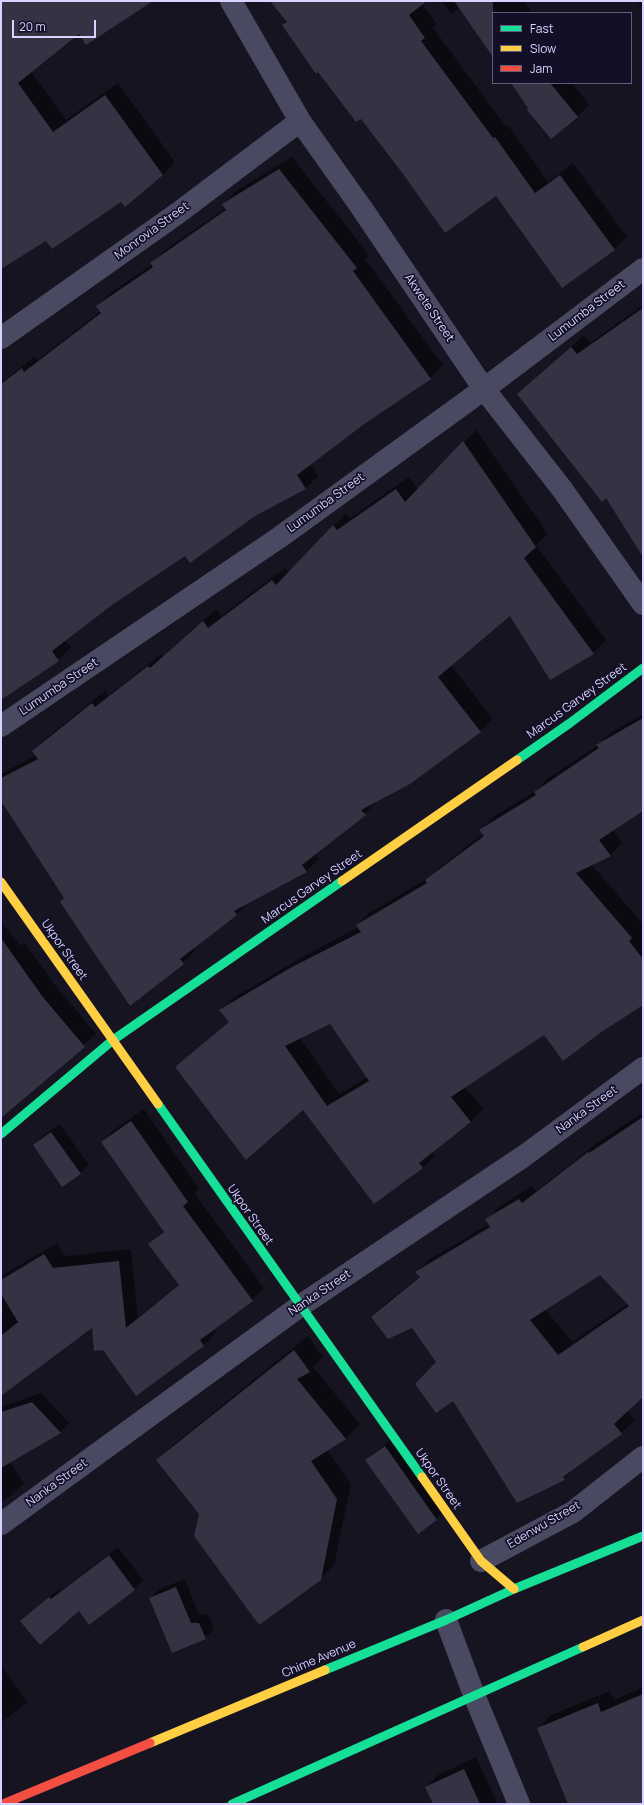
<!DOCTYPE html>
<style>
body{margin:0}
#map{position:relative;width:644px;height:1805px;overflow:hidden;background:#161421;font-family:Manrope,sans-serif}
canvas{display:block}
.frame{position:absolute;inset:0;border:2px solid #d9d4ff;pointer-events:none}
.legend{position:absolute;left:492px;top:12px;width:140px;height:72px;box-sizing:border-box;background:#130f26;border:1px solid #625e7d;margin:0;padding:5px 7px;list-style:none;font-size:12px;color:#d9d4ff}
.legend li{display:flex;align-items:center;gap:8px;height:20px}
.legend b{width:20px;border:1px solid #625e7d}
.scale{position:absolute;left:12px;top:20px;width:84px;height:18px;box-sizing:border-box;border:2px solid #d9d4ff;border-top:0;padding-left:5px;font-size:12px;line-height:14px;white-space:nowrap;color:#d9d4ff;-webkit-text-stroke:3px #130f26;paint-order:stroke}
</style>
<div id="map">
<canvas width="644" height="1805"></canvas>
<div class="frame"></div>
<ul class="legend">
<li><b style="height:5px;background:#16e098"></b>Fast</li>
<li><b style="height:5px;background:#ffcf43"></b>Slow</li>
<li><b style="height:5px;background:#f24e42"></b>Jam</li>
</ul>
<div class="scale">20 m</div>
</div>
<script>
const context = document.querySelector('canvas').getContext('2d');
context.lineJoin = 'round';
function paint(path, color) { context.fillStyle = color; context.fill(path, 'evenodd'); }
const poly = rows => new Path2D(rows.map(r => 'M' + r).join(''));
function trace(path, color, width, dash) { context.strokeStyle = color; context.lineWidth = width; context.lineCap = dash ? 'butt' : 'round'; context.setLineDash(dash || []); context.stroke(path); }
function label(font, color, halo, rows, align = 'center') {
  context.font = font + ' Manrope,sans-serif'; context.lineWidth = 3.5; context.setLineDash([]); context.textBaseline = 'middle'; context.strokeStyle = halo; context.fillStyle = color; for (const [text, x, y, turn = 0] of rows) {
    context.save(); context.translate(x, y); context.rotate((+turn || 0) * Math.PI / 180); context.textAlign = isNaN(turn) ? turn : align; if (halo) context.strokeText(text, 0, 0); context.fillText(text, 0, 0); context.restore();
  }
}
paint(poly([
 [1,1,147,1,79,32,31,71,66,120,118,83,175,162,163,175,122,201,46,239,1,268],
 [272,1,425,1,422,4,437,24,433,28,506,126,508,125,548,182,573,163,627,237,614,249,496,195,404,173,361,117,284,25,287,21],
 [441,1,468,1,452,14],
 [479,1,524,1,533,13,493,13,493,56],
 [637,1,643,1,643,9],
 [512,83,572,83,589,105,578,116,551,137],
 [292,157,369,255,365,259,443,365,430,378,310,463,318,476,306,488,185,555,111,604,65,640,71,647,58,660,1,694,1,383,35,356,38,360,101,311,97,306,110,293,153,264,152,263,164,251,226,208,223,204,236,191],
 [643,305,643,555,606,497,518,394,584,335,590,343],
 [476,430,548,534,536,545,606,640,593,653,550,679,510,615,451,665,493,719,480,731,377,801,365,814,315,854,319,859,307,871,248,903,237,914,193,948,195,951,183,963,65,898,1,799,1,774,36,755,33,751,46,738,105,691,108,696,161,654,163,657,216,609,221,616,285,568,289,573,346,513,350,518,409,477,418,490],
 [643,714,643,810,613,830,622,843,610,856,592,865,643,924,643,1004,544,1033,465,1087,483,1109,471,1122,432,1152,435,1155,423,1168,303,1109,176,1067,230,1021,221,1010,233,998,304,956,359,927,357,925,369,913,428,878,439,868,483,834,481,830,493,817,536,791,547,779,597,746,610,733],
 [330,1023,368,1077,339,1094,300,1038],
 [1,922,21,946,25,943,54,984,96,1034,1,1116],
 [144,1109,199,1189,195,1194,264,1288,252,1300,213,1329,216,1333,204,1345,136,1395,93,1327,1,1381,1,1276,57,1243,65,1256,131,1249,138,1317,180,1284,150,1244,164,1230,102,1142,114,1130],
 [643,1113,643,1396,627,1411,635,1420,621,1433,577,1465,564,1479,437,1362,412,1326,372,1317,385,1304,420,1276,417,1272,430,1259,489,1224,487,1219,500,1206,532,1186,536,1191,602,1139],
 [600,1274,628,1304,572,1342,545,1309],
 [60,1124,89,1165,80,1173,34,1145,43,1136],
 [308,1336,323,1357,313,1367,360,1424,346,1438,327,1450,351,1484,334,1565,320,1579,200,1514,158,1460,172,1446],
 [41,1393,69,1423,60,1432,12,1460,1,1446,1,1407],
 [394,1438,445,1510,436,1519,366,1460,375,1452],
 [9,1461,24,1483,12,1495,1,1502,1,1466],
 [118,1547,143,1580,134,1589,89,1623,79,1610,30,1613,59,1589,60,1591],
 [185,1579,199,1615,208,1614,214,1630,205,1638,150,1598,159,1589],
 [1,1665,27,1702,1,1723],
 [643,1687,643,1804,569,1804,538,1728,551,1715,610,1691,614,1700],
 [476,1757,498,1804,434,1804,426,1787,438,1775]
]), '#0007');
paint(poly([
 [1,1,153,1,86,45,79,34,18,83,53,132,105,95,163,175,125,207,121,202,52,249,46,241,1,269],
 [270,1,427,1,409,15,425,38,421,41,493,138,495,137,535,193,560,175,615,250,562,288,496,196,445,233,403,174,361,119,356,122,318,72,316,74,282,25,287,22],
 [454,1,493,1,493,57],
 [511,83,550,83,578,117,551,139,527,110,528,108],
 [279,169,357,268,353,271,431,379,363,425,297,475,306,489,255,516,190,563,185,556,112,605,52,651,59,661,1,700,1,384,22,368,24,372,101,313,96,306,153,267,150,263,226,210,222,204],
 [643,308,643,557,606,498,602,502,517,394,571,347,577,354],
 [463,441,536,547,524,558,594,654,550,680,510,616,438,677,481,732,410,784,361,810,366,815,302,865,307,872,234,911,237,915,180,959,184,964,130,1006,60,902,64,898,1,801,1,778,38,759,32,751,92,703,95,707,148,666,150,668,203,621,208,628,272,580,276,585,333,525,337,530,396,489,405,502],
 [643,718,643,811,599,840,611,856,576,873,632,938,629,941,643,959,643,1005,600,1033,563,1061,544,1035,451,1097,471,1122,419,1163,423,1168,374,1204,303,1110,246,1160,175,1067,229,1022,219,1010,290,968,361,932,356,925,427,883,425,880,484,836,479,830,536,795,534,792,599,748,596,745],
 [330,1024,369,1081,327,1106,285,1046],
 [1,938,42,996,85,1047,1,1118],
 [643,1117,643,1397,614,1424,622,1434,563,1477,565,1480,517,1503,453,1401,436,1413,415,1384,436,1362,412,1328,388,1339,371,1317,420,1277,415,1272,490,1227,485,1219,519,1199,522,1203,588,1152,589,1153],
 [600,1275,629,1306,558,1355,530,1320],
 [131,1121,188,1202,183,1206,253,1301,200,1340,204,1346,136,1396,103,1350,94,1351,92,1328,1,1396,1,1336,18,1322,1,1294,1,1280,44,1254,53,1268,119,1261,126,1328,179,1285,148,1244,164,1232,101,1142],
 [51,1132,81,1174,62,1187,33,1145],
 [294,1350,310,1372,297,1379,346,1439,311,1461,337,1499,321,1580,259,1625,194,1536,199,1514,156,1460],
 [32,1402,61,1433,1,1468,1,1412],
 [385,1446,437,1520,418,1534,365,1460],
 [109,1555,135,1590,89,1625,79,1611,40,1645,20,1621,49,1597,51,1599],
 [176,1587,191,1623,199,1623,206,1639,172,1653,149,1598],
 [643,1694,643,1804,568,1804,537,1728,598,1703,601,1712],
 [464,1769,480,1804,433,1804,425,1787]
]), '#343243');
trace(poly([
 [231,1,300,121,361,207,484,389,562,489,643,604],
 [1,338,178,213,300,121],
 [1,726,280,537,484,389,643,269],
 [1,1524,300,1306,524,1156,643,1068],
 [481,1561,573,1512,643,1457],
 [446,1620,474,1695,519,1804]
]), '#4a4962', 22);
trace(poly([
 [517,760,570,723,643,668],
 [158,1104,422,1477],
 [1,1134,113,1040,342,881],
 [325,1670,446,1620,514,1589,643,1536],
 [232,1804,583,1647]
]), '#16e098', 9);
trace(poly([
 [342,881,517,760],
 [1,882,158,1104],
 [422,1477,481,1561,514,1589],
 [583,1647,643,1620],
 [150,1743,325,1670]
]), '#ffcf43', 9);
trace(poly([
 [3,1804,150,1743]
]), '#f24e42', 9);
label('12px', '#d9d4ff', '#130f26', [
 ["Monrovia Street",152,231,-36],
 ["Akwete Street",429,308,56],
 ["Lumumba Street",587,311,-37],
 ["Lumumba Street",326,503,-36],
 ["Lumumba Street",59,687,-34],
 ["Marcus Garvey Street",577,701,-36],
 ["Marcus Garvey Street",312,887,-35],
 ["Ukpor Street",64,950,55],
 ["Nanka Street",587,1110,-36],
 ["Ukpor Street",250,1215,55],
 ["Nanka Street",320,1293,-34],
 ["Ukpor Street",438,1479,55],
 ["Nanka Street",57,1483,-36],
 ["Edenwu Street",544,1525,-30],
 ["Chime Avenue",319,1659,-23]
]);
</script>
